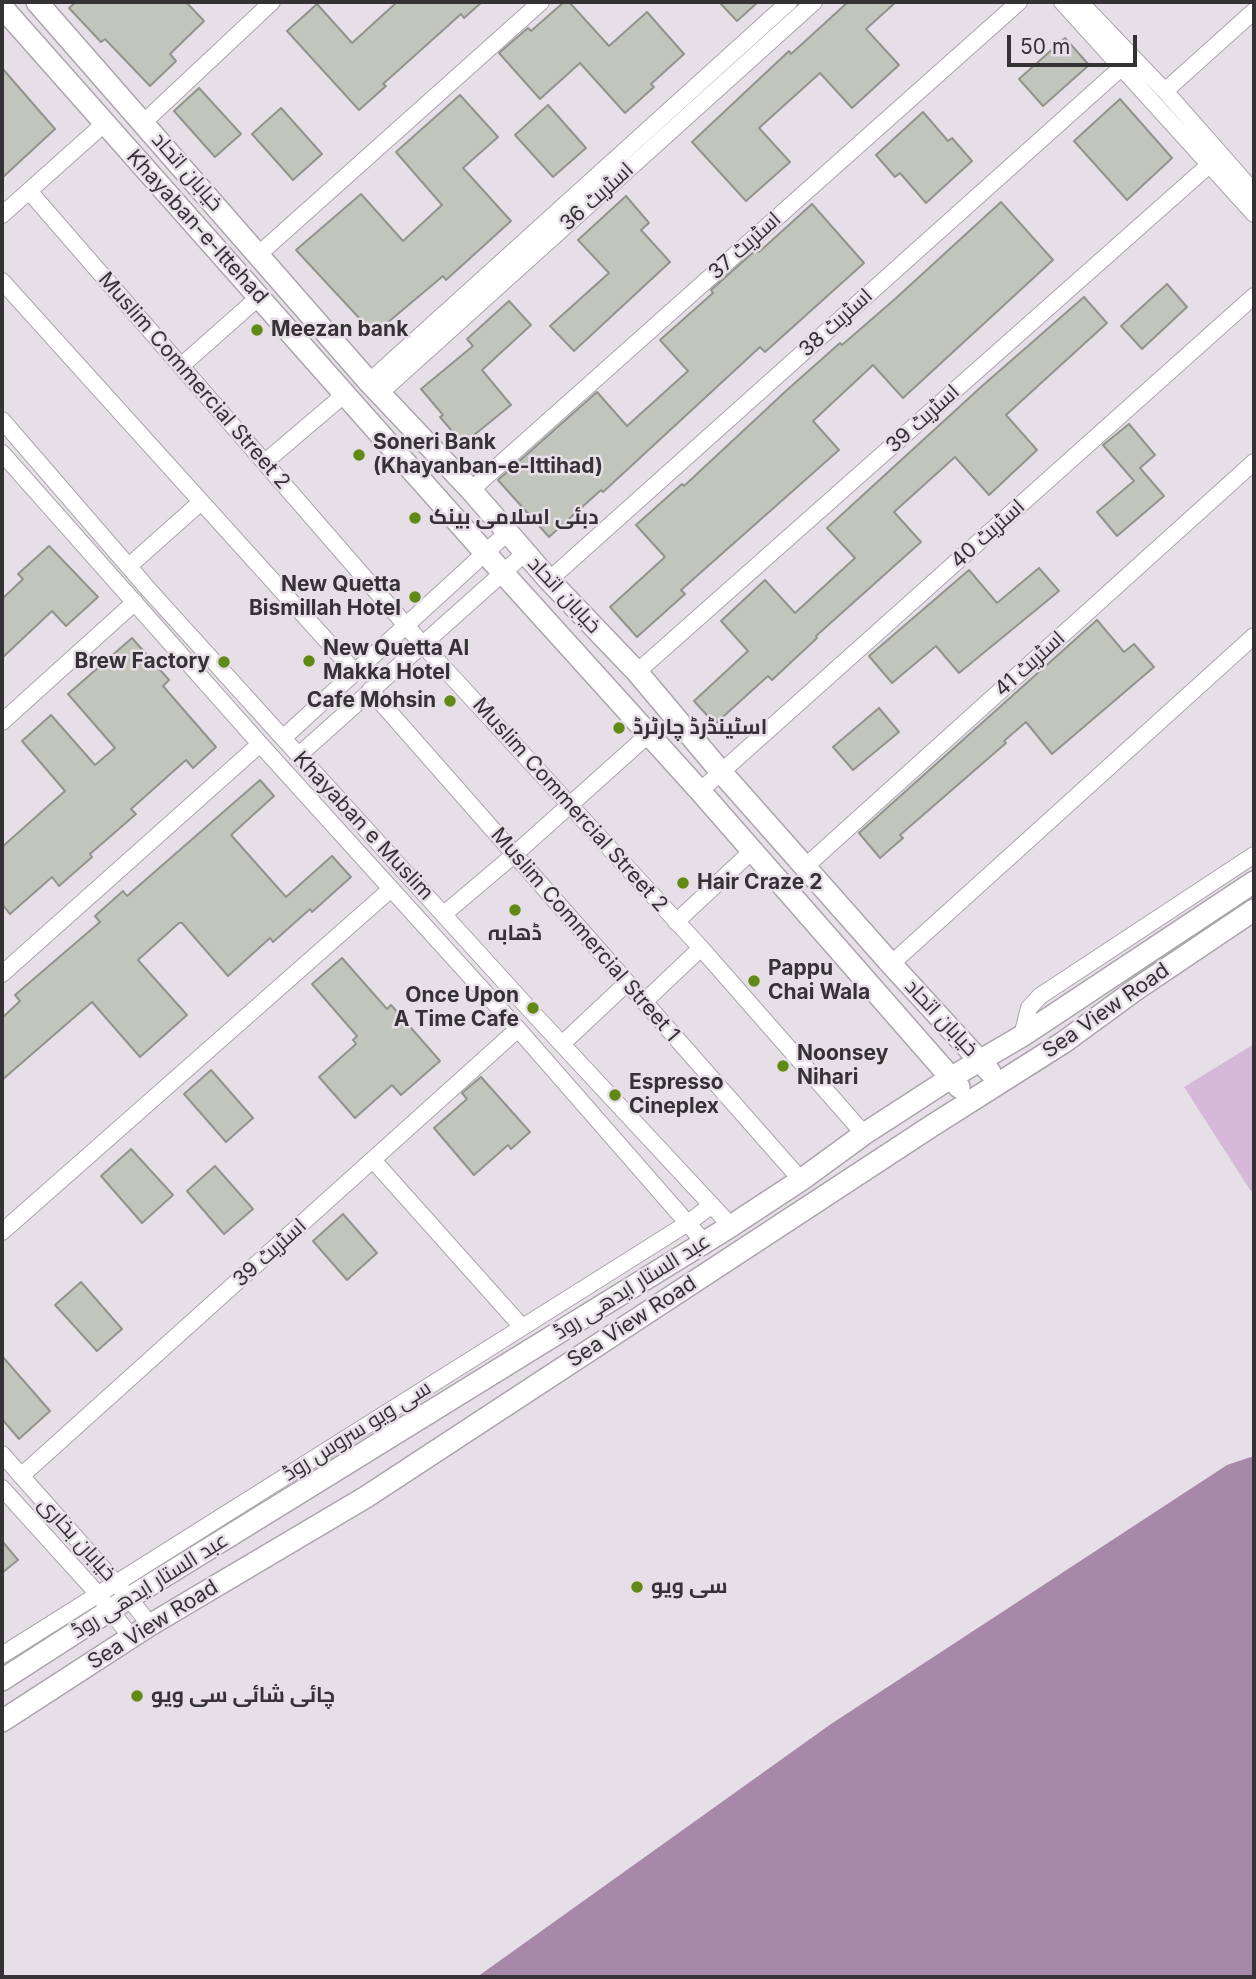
<!DOCTYPE html>
<meta charset="utf-8">
<style>
body{margin:0}
#map{position:relative;width:1256px;height:1979px;overflow:hidden;background:#e6dfe7;font-family:Inter,sans-serif}
canvas{display:block}
.frame{position:absolute;inset:0;border:4px solid #343234;pointer-events:none}
.scale{position:absolute;left:1007px;top:35px;width:130px;height:32px;box-sizing:border-box;border:4px solid #343234;border-top:0;padding-left:9px;font-size:21px;line-height:24px;white-space:nowrap;color:#343234;-webkit-text-stroke:5px #e6dfe7;paint-order:stroke}
</style>
<div id="map">
<canvas width="1256" height="1979"></canvas>
<div class="frame"></div>
<div class="scale">50 m</div>
</div>
<script>
const context = document.querySelector('canvas').getContext('2d');
context.lineJoin = 'round';
function paint(path, color) { context.fillStyle = color; context.fill(path, 'evenodd'); }
const poly = rows => new Path2D(rows.map(r => 'M' + r).join(''));
function trace(path, color, width, dash) { context.strokeStyle = color; context.lineWidth = width; context.lineCap = dash ? 'butt' : 'round'; context.setLineDash(dash || []); context.stroke(path); }
function label(font, color, halo, rows, align = 'center') {
  context.font = font + ' Inter,Cairo,sans-serif'; context.lineWidth = 5; context.setLineDash([]); context.textBaseline = 'middle'; context.strokeStyle = halo; context.fillStyle = color; for (const [text, x, y, turn = 0] of rows) {
    context.save(); context.translate(x, y); context.rotate((+turn || 0) * Math.PI / 180); context.textAlign = isNaN(turn) ? turn : align; if (halo) context.strokeText(text, 0, 0); context.fillText(text, 0, 0); context.restore();
  }
}
paint(poly([
 [1254,1044,1254,1196,1184,1087]
]), '#d6b9d9');
paint(poly([
 [1254,1456,1254,1977,477,1977,831,1724,1227,1465]
]), '#a788a9');
const building = poly([
 [76,2,186,2,204,21,170,54,176,61,150,86,105,39,101,42,69,8,76,2],
 [397,2,482,2,464,18,461,14,383,84,386,86,359,110,287,31,317,4,352,43,397,2],
 [564,2,569,2,609,46,647,12,684,54,651,84,654,87,625,113,580,63,540,99,499,53,528,28,531,31,564,2],
 [719,2,758,2,737,21,719,2],
 [848,2,896,2,866,29,899,65,852,108,820,73,759,128,790,162,746,201,692,142,789,51,791,54,848,2],
 [1065,38,1089,65,1043,106,1019,79,1065,38],
 [2,68,55,129,2,178,2,68],
 [199,88,241,134,215,157,174,111,199,88],
 [460,95,498,137,463,168,511,221,446,280,443,276,374,334,296,250,361,194,403,241,442,205,396,152,460,95],
 [1120,99,1172,158,1127,200,1074,141,1120,99],
 [548,105,586,148,553,177,515,135,548,105],
 [281,108,322,154,293,180,252,134,281,108],
 [923,112,948,141,952,138,972,161,926,203,900,173,895,177,876,155,923,112],
 [626,196,649,223,641,230,670,262,574,351,550,326,609,273,578,240,626,196],
 [1001,202,1053,260,903,398,873,365,813,421,839,450,681,590,685,594,637,637,610,607,665,557,636,525,682,484,684,486,787,390,840,343,842,345,895,299,1001,202],
 [812,204,864,263,765,352,760,347,603,492,601,490,549,537,498,480,597,392,627,426,688,371,660,340,713,293,711,290,757,249,759,252,812,204],
 [1167,284,1187,307,1142,349,1121,326,1167,284],
 [1084,297,1107,323,1006,415,1037,450,989,495,955,457,894,512,921,542,816,636,817,638,772,680,768,676,715,724,694,701,748,651,721,621,765,580,795,613,855,558,827,528,981,387,1084,297],
 [509,301,531,325,482,370,511,405,463,444,440,417,443,415,421,389,473,346,467,339,509,301],
 [1129,424,1155,455,1140,468,1164,496,1117,536,1097,512,1134,481,1103,445,1129,424],
 [49,546,98,597,66,626,52,611,2,658,2,599,23,579,18,574,49,546],
 [1039,568,1059,591,959,673,936,646,892,683,869,656,969,570,997,603,1039,568],
 [1097,620,1124,652,1134,644,1154,667,1052,754,1026,722,1004,741,1006,743,900,835,903,838,880,858,859,833,1097,620],
 [132,638,169,680,163,686,216,747,193,768,186,760,131,809,136,814,90,854,92,857,59,886,52,877,10,914,2,904,2,847,65,791,22,741,51,715,95,765,115,748,68,694,132,638],
 [879,708,899,732,853,770,833,747,879,708],
 [260,780,274,796,231,835,286,897,332,856,351,877,312,912,310,909,273,942,270,938,228,976,182,923,179,923,138,960,187,1015,140,1057,92,1002,2,1080,2,1018,20,1001,15,995,100,922,95,916,123,891,127,896,260,780],
 [342,958,387,1009,391,1005,440,1061,401,1095,392,1085,355,1118,319,1077,356,1044,353,1040,357,1036,312,984,342,958],
 [211,1070,253,1118,226,1142,184,1094,211,1070],
 [481,1077,530,1132,511,1149,508,1145,474,1175,434,1128,467,1099,462,1093,481,1077],
 [131,1149,173,1195,142,1223,101,1176,131,1149],
 [215,1166,253,1209,224,1234,187,1191,215,1166],
 [343,1214,377,1253,347,1280,313,1241,343,1214],
 [81,1282,122,1329,97,1351,55,1305,81,1282],
 [2,1356,50,1411,19,1439,2,1419,2,1356],
 [2,1541,18,1560,2,1573,2,1541]
]);
paint(building, '#c1c5bc');
trace(building, '#90948c', 2);
const minor = poly([
 [1062,2,1254,214],
 [1080,2,1165,91,1254,192],
 [1165,91,1254,11],
 [144,122,272,2],
 [29,191,423,645,701,948,864,1134],
 [2,215,105,123],
 [259,254,541,2],
 [2,281,355,672],
 [181,366,259,297],
 [369,382,789,2],
 [380,393,814,2],
 [2,420,149,590,283,738,532,1012,731,1226],
 [2,453,260,744,518,1029,704,1242],
 [265,462,345,394],
 [471,490,1019,2],
 [129,566,201,502],
 [549,580,1122,67],
 [637,672,1209,165],
 [370,690,801,1180],
 [2,722,135,602],
 [283,738,508,532],
 [299,755,525,553],
 [700,791,1254,296],
 [806,866,1254,462],
 [444,914,515,854,649,734],
 [676,922,752,851],
 [891,964,1254,636],
 [2,974,260,744],
 [644,1002,701,948],
 [1022,1036,1029,1008,1040,996,1254,855],
 [562,1044,627,983],
 [373,1160,522,1327],
 [2,1232,391,889],
 [2,1454,129,1598,150,1625],
 [21,1476,518,1029],
 [2,1488,97,1593,131,1637],
 [2,1655,688,1223,712,1205]
]);
const major = poly([
 [37,2,369,382,471,490,549,580,637,672,722,773,891,964,990,1072],
 [2,7,503,573,700,791,959,1087],
 [2,1680,129,1598,731,1226,801,1180,864,1134,952,1077,1022,1036,1254,882],
 [2,1721,150,1625,366,1497,930,1127,1064,1042,1135,990,1254,910]
]);
trace(minor, '#aba4ac', 18);
trace(major, '#aba4ac', 24);
trace(minor, '#fff', 16);
trace(major, '#fff', 21);
for (const [x, y, r, color] of [
 [257,330,7,"#608916"],
 [359,455,7,"#608916"],
 [415,518,7,"#608916"],
 [415,597,7,"#608916"],
 [309,661,7,"#608916"],
 [224,662,7,"#608916"],
 [450,701,7,"#608916"],
 [619,728,7,"#608916"],
 [683,883,7,"#608916"],
 [515,910,7,"#608916"],
 [754,981,7,"#608916"],
 [533,1008,7,"#608916"],
 [783,1066,7,"#608916"],
 [615,1095,7,"#608916"],
 [637,1587,7,"#608916"],
 [137,1696,7,"#608916"]
]) { const dot = new Path2D(); dot.arc(x, y, r, 0, 2 * Math.PI); context.fillStyle = color; context.fill(dot); trace(dot, '#e6dfe7', 2.5); }
label('21px', '#343234', '#e6dfe7', [
 ["خیابان اتحاد",187,172,49],
 ["اسٹریٹ 36",597,197,-42],
 ["Khayaban-e-Ittehad",197,227,48],
 ["اسٹریٹ 37",745,246,-42],
 ["اسٹریٹ 38",836,323,-42],
 ["Muslim Commercial Street 2",194,381,49],
 ["اسٹریٹ 39",923,419,-42],
 ["اسٹریٹ 40",988,534,-42],
 ["خیابان اتحاد",564,595,47],
 ["اسٹریٹ 41",1030,664,-42],
 ["Muslim Commercial Street 2",570,805,48],
 ["Khayaban e Muslim",363,826,47],
 ["Muslim Commercial Street 1",585,935,49],
 ["Sea View Road",1106,1011,-35],
 ["خیابان اتحاد",941,1018,47],
 ["اسٹریٹ 39",270,1253,-42],
 ["عبد الستار ایدھی روڈ",632,1287,-32],
 ["Sea View Road",632,1322,-33],
 ["سی ویو سروس روڈ",357,1431,-32],
 ["خیابان بخاری",77,1539,48],
 ["عبد الستار ایدھی روڈ",150,1586,-32],
 ["Sea View Road",153,1625,-32]
]);
label('bold 21px', '#343234', '#e6dfe7', [
 ["Meezan bank",271,330],
 ["Soneri Bank",373,443],
 ["(Khayanban-e-Ittihad)",373,467],
 ["دبئی اسلامی بینک",429,518],
 ["New Quetta",401,585,"right"],
 ["Bismillah Hotel",401,609,"right"],
 ["New Quetta Al",323,649],
 ["Makka Hotel",323,673],
 ["Brew Factory",210,662,"right"],
 ["Cafe Mohsin",436,701,"right"],
 ["اسٹینڈرڈ چارٹرڈ",633,728],
 ["Hair Craze 2",697,883],
 ["ڈھابہ",515,934,"center"],
 ["Pappu",768,969],
 ["Chai Wala",768,993],
 ["Once Upon",519,996,"right"],
 ["A Time Cafe",519,1020,"right"],
 ["Noonsey",797,1054],
 ["Nihari",797,1078],
 ["Espresso",629,1083],
 ["Cineplex",629,1107],
 ["سی ویو",651,1587],
 ["چائی شائی سی ویو",151,1696]
], 'left');
</script>
